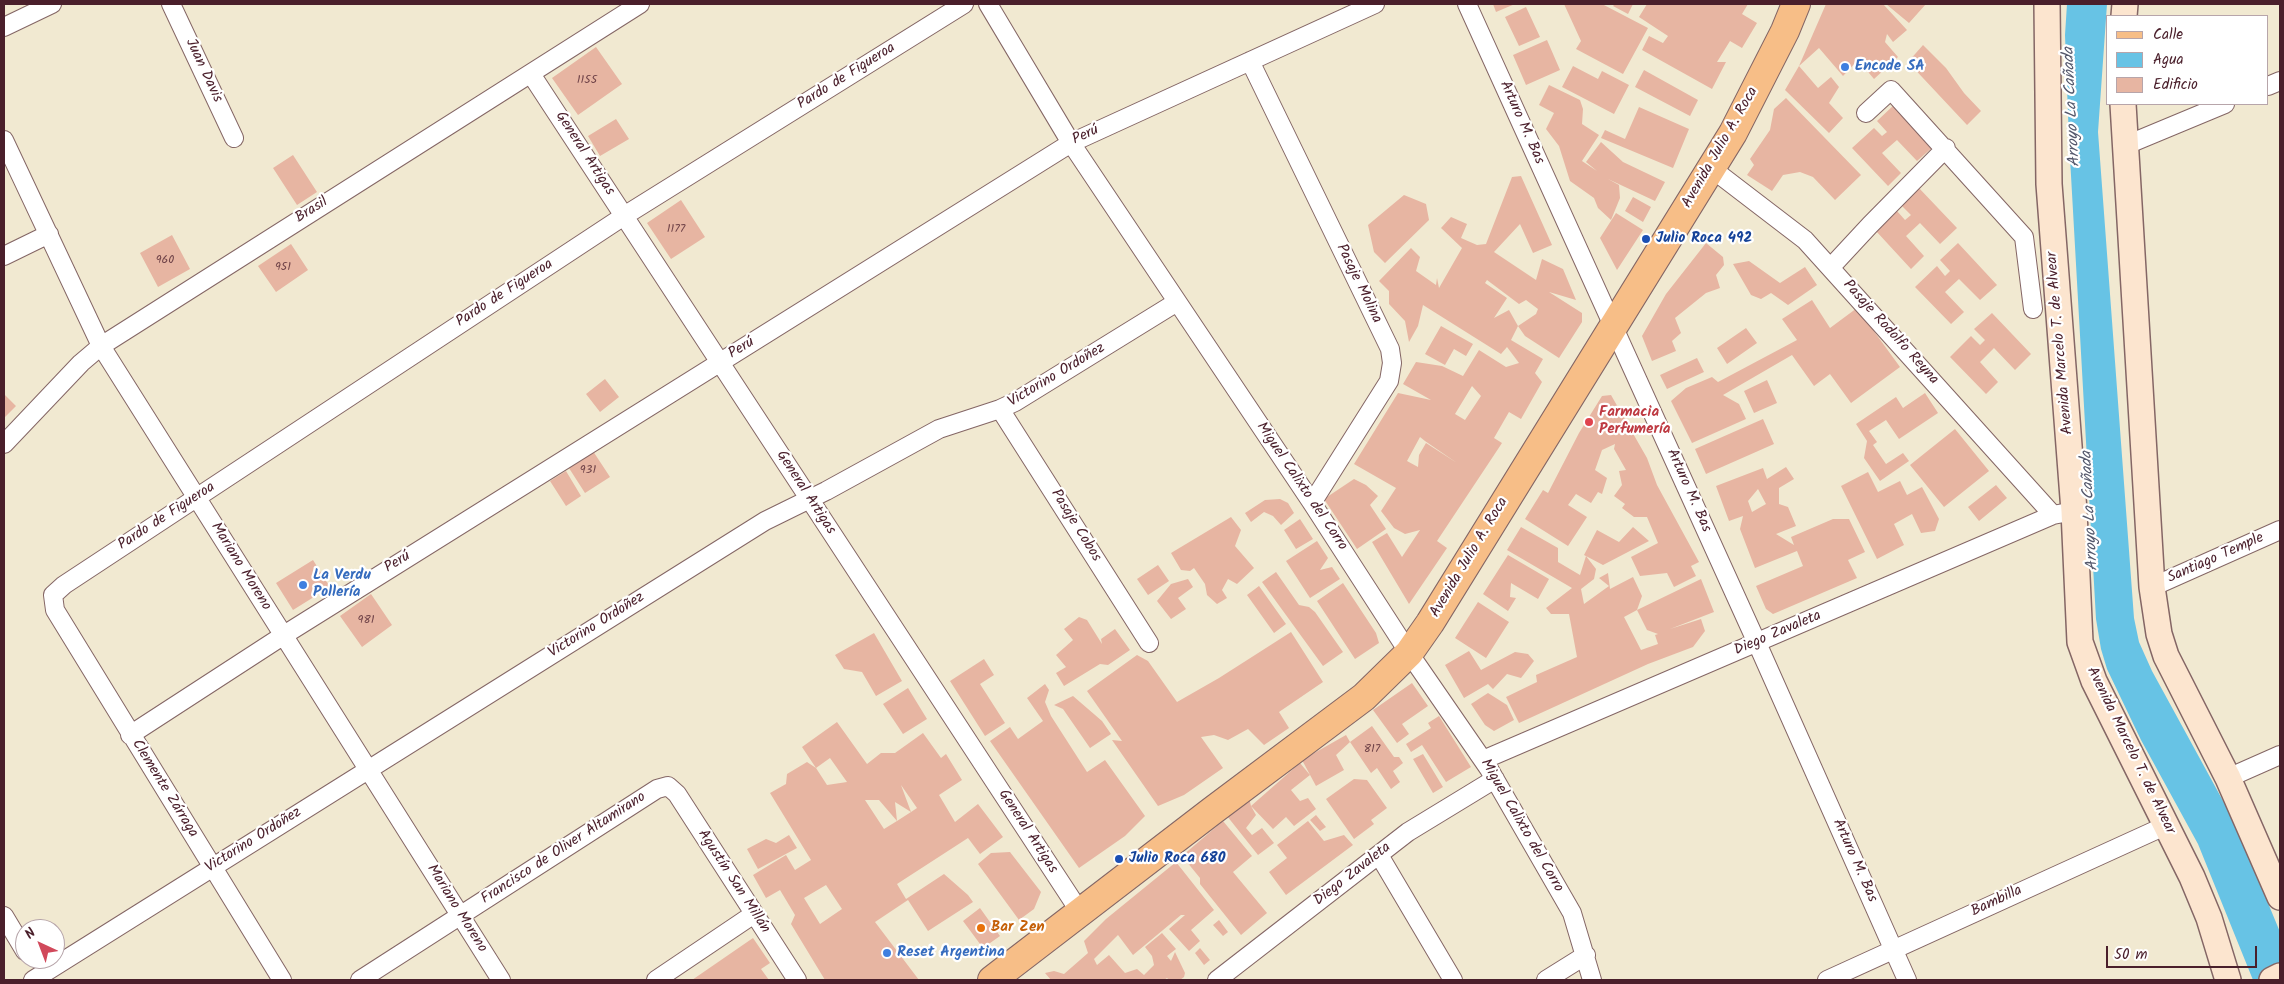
<!DOCTYPE html>
<meta charset="utf-8">
<style>
body{margin:0}
#map{position:relative;width:2284px;height:984px;overflow:hidden;background:#f1e9d1;font-family:Kalam,sans-serif}
canvas{display:block}
.frame{position:absolute;inset:0;border:5px solid #4a1f2b;pointer-events:none}
.legend{position:absolute;left:2106px;top:15px;width:162px;height:90px;box-sizing:border-box;background:#fff;border:1px solid #b7a5aa;margin:0;padding:6px 9px;list-style:none;font-size:15px;color:#4a1f2b}
.legend li{display:flex;align-items:center;gap:10px;height:25px}
.legend b{width:25px;border:1px solid #b7a5aa}
.north{position:absolute;left:15px;top:919px;width:50px;height:50px;box-sizing:border-box;background:#fff;border:1px solid #b7a5aa;border-radius:50%;rotate:317deg;font-size:14px;font-weight:700;line-height:20px;text-align:center;color:#4a1f2b}
.north::after{content:'';display:block;margin:auto;width:18px;height:22px;background:#d1495b;clip-path:polygon(50% 0,100% 100%,50% 72%,0 100%)}
.scale{position:absolute;left:2106px;top:946px;width:151px;height:22px;box-sizing:border-box;border:2px solid #4a1f2b;border-top:0;padding-left:6px;font-size:15px;line-height:18px;white-space:nowrap;color:#4a1f2b;-webkit-text-stroke:4px #fff;paint-order:stroke}
</style>
<div id="map">
<canvas width="2284" height="984"></canvas>
<div class="frame"></div>
<ul class="legend">
<li><b style="height:6px;background:#f7be87"></b>Calle</li>
<li><b style="height:14px;background:#67c3e5"></b>Agua</li>
<li><b style="height:14px;background:#e7b5a2"></b>Edificio</li>
</ul>
<div class="north">N</div>
<div class="scale">50 m</div>
</div>
<script>
const context = document.querySelector('canvas').getContext('2d');
context.lineJoin = 'round';
function paint(path, color) { context.fillStyle = color; context.fill(path, 'evenodd'); }
const poly = rows => new Path2D(rows.map(r => 'M' + r).join(''));
function trace(path, color, width, dash) { context.strokeStyle = color; context.lineWidth = width; context.lineCap = dash ? 'butt' : 'round'; context.setLineDash(dash || []); context.stroke(path); }
function label(font, color, halo, rows, align = 'center') {
  context.font = font + ' Kalam,sans-serif'; context.lineWidth = 4.5; context.setLineDash([]); context.textBaseline = 'middle'; context.strokeStyle = halo; context.fillStyle = color; for (const [text, x, y, turn = 0] of rows) {
    context.save(); context.translate(x, y); context.rotate((+turn || 0) * Math.PI / 180); context.textAlign = isNaN(turn) ? turn : align; if (halo) context.strokeText(text, 0, 0); context.fillText(text, 0, 0); context.restore();
  }
}
paint(poly([
 [2067,4,2107,4,2098,132,2134,618,2139,642,2152,671,2234,821,2280,932,2280,980,2253,980,2198,844,2141,740,2107,669,2101,649,2096,619,2069,140,2065,35]
]), '#67c3e5');
paint(poly([
 [1493,4,1515,4,1496,12],
 [1564,4,1602,4,1648,28,1623,74,1576,49,1581,41],
 [1615,4,1633,4,1628,14,1613,6],
 [1647,4,1748,4,1742,14,1757,23,1742,48,1730,41,1717,62,1726,62,1712,89,1642,50,1649,36,1663,43,1668,36,1639,17],
 [1826,4,1883,4,1907,30,1893,42,1887,34,1885,42,1898,57,1874,79,1858,60,1843,76,1819,48,1799,66],
 [1886,4,1926,4,1909,23],
 [1526,7,1540,37,1519,46,1505,17],
 [1547,40,1560,70,1526,85,1513,55],
 [1923,45,1946,68,1964,93,1981,111,1967,125,1908,62],
 [596,47,622,84,578,115,552,78],
 [1573,66,1598,79,1602,71,1629,85,1614,114,1562,87],
 [1799,66,1818,88,1831,77,1839,87,1829,103,1843,118,1829,133,1785,90],
 [1644,70,1698,100,1690,116,1635,87],
 [1549,85,1580,100,1583,109,1582,124,1599,135,1582,161,1597,171,1586,162,1601,142,1623,162,1665,182,1655,201,1608,179,1619,185,1620,198,1611,220,1598,208,1594,198,1570,181,1559,146,1546,129,1554,113,1539,105],
 [1786,98,1861,175,1835,200,1813,177,1800,172,1783,175,1772,191,1747,175,1754,165,1750,159,1770,130,1774,109],
 [1895,104,1934,146,1917,161,1897,140,1882,153,1901,173,1888,186,1852,148,1874,128,1882,136,1887,132,1877,121],
 [1639,107,1689,129,1673,168,1601,138,1605,130,1625,139],
 [616,119,629,139,600,156,588,136],
 [293,155,317,192,297,205,273,168],
 [1521,176,1552,245,1533,253,1520,224,1494,252,1536,280,1542,259,1563,269,1576,300,1549,292,1582,313,1582,322,1559,358,1525,336,1518,326,1536,314,1538,309,1526,300,1519,304,1487,280,1485,283,1507,298,1494,318,1509,310,1518,326,1511,340,1543,359,1535,373,1542,382,1521,419,1509,412,1494,438,1502,443,1437,541,1447,548,1409,604,1372,542,1387,533,1402,557,1420,530,1405,534,1394,528,1381,511,1396,488,1354,464,1398,393,1431,400,1403,384,1416,362,1442,366,1463,376,1479,350,1506,367,1519,363,1507,347,1501,354,1423,305,1418,326,1409,342,1405,321,1389,304,1389,291,1379,281,1411,248,1420,257,1416,271,1436,285,1437,278,1439,288,1462,248,1441,228,1451,217,1467,224,1461,238,1477,245,1486,244,1512,177],
 [1472,386,1481,396,1465,420,1455,414],
 [1420,437,1425,441,1457,463,1426,443,1419,455,1418,467,1407,461],
 [1918,187,1957,228,1940,244,1920,223,1906,236,1924,256,1911,269,1876,231,1897,211,1905,220,1911,215,1900,204],
 [1404,195,1426,204,1429,220,1385,263,1374,252,1368,225],
 [1633,197,1651,207,1643,222,1625,211],
 [681,200,705,237,671,259,647,223],
 [1616,213,1643,230,1617,270,1600,238],
 [172,235,190,269,158,287,140,253],
 [1706,243,1723,257,1724,265,1716,275,1720,288,1706,293,1675,318,1681,333,1672,341,1676,351,1652,361,1642,336,1666,294],
 [1958,243,1997,285,1980,300,1959,279,1945,292,1964,312,1951,324,1915,287,1937,266,1945,276,1950,271,1940,260],
 [291,244,308,270,276,292,258,266],
 [1749,261,1780,283,1805,267,1817,285,1788,305,1771,293,1761,299,1751,295,1733,264],
 [1812,300,1830,328,1857,308,1900,367,1851,403,1830,374,1814,386,1792,355,1723,395,1739,404,1746,419,1692,443,1671,401,1686,388,1712,377,1718,382,1797,340,1782,319],
 [1992,313,2031,354,2015,370,1994,348,1980,362,1998,382,1986,394,1950,357,1971,336,1980,345,1985,340,1974,329],
 [1441,326,1473,344,1466,356,1454,349,1445,365,1425,354],
 [1746,328,1757,343,1727,364,1717,348],
 [1697,358,1704,372,1667,389,1660,375],
 [605,379,619,397,600,412,586,394],
 [1767,380,1777,403,1754,413,1744,391],
 [1925,393,1938,413,1899,439,1886,420,1869,431,1877,442,1873,445,1886,464,1903,453,1909,461,1880,481,1864,458,1867,441,1856,424,1896,397,1903,408],
 [4,394,16,406,4,418],
 [1611,395,1647,458,1657,485,1699,562,1691,566,1696,576,1674,587,1667,573,1640,576,1631,557,1658,543,1647,517,1634,517,1622,508,1625,504,1614,496,1622,485,1619,471,1626,470,1614,449,1615,444,1602,450,1595,470,1607,478,1602,494,1598,492,1591,503,1576,494,1568,505,1587,517,1568,546,1525,519,1543,490,1548,493,1579,433,1602,396],
 [1763,419,1774,444,1706,474,1695,449],
 [1955,429,1989,471,1944,507,1910,465],
 [591,448,610,477,585,493,567,465],
 [1786,467,1794,479,1779,488,1779,504,1788,507,1796,526,1776,534,1794,545,1791,537,1833,519,1849,519,1865,552,1848,560,1857,578,1773,614,1766,609,1756,586,1803,566,1797,551,1755,568,1740,529,1743,516,1729,521,1716,486,1763,468,1767,479],
 [1758,489,1766,504,1752,512,1748,501],
 [566,471,581,496,566,506,550,481],
 [1868,472,1878,492,1900,481,1907,495,1922,487,1939,519,1935,531,1921,533,1912,514,1894,524,1904,545,1877,559,1841,486],
 [1354,479,1366,485,1378,496,1370,505,1386,529,1357,549,1324,499],
 [1996,485,2007,498,1979,521,1968,507],
 [1280,499,1288,503,1294,513,1281,525,1273,516,1264,512,1251,522,1245,513,1265,500],
 [1231,517,1241,530,1235,546,1254,568,1237,584,1228,579,1222,590,1227,598,1217,604,1207,595,1205,584,1194,568,1190,571,1181,570,1171,553],
 [1300,519,1313,539,1296,549,1284,530],
 [1521,527,1558,548,1558,562,1580,575,1586,556,1596,569,1594,579,1581,589,1584,604,1609,586,1599,578,1608,573,1610,589,1633,577,1642,596,1637,610,1701,579,1714,612,1670,629,1701,619,1705,631,1693,647,1648,664,1519,723,1506,697,1537,682,1536,675,1577,657,1569,614,1551,614,1546,608,1572,588,1507,550],
 [1637,610,1647,630,1658,634,1655,635,1658,644,1641,650,1624,617],
 [1633,527,1649,541,1603,565,1584,555,1597,530,1619,542],
 [1317,541,1328,558,1320,570,1332,567,1340,579,1310,598,1286,561],
 [1508,555,1549,579,1538,599,1511,583,1510,597,1516,598,1508,611,1483,594],
 [313,560,330,587,293,610,276,583],
 [1158,565,1169,581,1148,595,1137,579],
 [1276,572,1299,605,1309,607,1315,612,1343,652,1323,666,1262,582],
 [1188,579,1193,587,1178,598,1186,609,1171,619,1157,601,1171,584],
 [1343,583,1376,633,1379,643,1355,659,1317,601],
 [1259,586,1286,624,1274,633,1247,595],
 [371,594,392,625,362,647,340,616],
 [1478,602,1509,622,1486,658,1455,638],
 [1079,617,1087,620,1102,644,1101,639,1115,629,1130,650,1108,665,1100,664,1064,686,1056,673,1066,667,1056,655,1073,640,1064,629],
 [1291,632,1323,682,1279,712,1289,728,1264,745,1248,729,1228,740,1214,735,1201,737,1223,768,1184,795,1158,806,1112,740,1122,741,1087,691,1137,655,1148,661,1177,702,1219,678],
 [874,633,902,681,876,696,862,672,844,669,835,655],
 [1469,651,1481,670,1515,652,1528,654,1534,661,1521,678,1507,674,1493,689,1488,684,1464,698,1445,665],
 [984,659,994,675,980,684,1005,723,985,736,950,681],
 [1412,683,1428,706,1402,724,1409,734,1397,743,1373,710],
 [1045,684,1049,690,1045,702,1051,716,1087,772,1105,760,1145,816,1125,836,1079,868,990,741,1010,727,1018,739,1043,721,1027,698],
 [908,688,927,719,903,734,883,704],
 [1488,693,1507,705,1514,720,1494,731,1485,725,1471,704],
 [1073,696,1102,721,1111,734,1090,748,1063,709,1054,705],
 [1439,716,1471,767,1446,782,1422,745,1411,752,1406,744,1431,728,1428,723],
 [837,722,867,764,881,753,895,753,923,733,941,758,946,754,962,780,939,795,955,822,978,804,1003,837,980,854,968,838,897,884,906,899,944,874,968,895,973,902,928,931,908,900,875,922,919,980,825,980,791,924,795,915,780,890,766,898,753,875,786,855,795,870,811,860,770,793,786,784,787,774,807,762,816,768,827,785,847,782,830,758,816,768,802,747],
 [901,785,917,808,911,812,897,821,884,829,865,800,879,800,897,821,895,802,911,812],
 [826,885,842,909,820,924,804,898],
 [1372,726,1394,757,1399,757,1403,763,1393,771,1400,782,1391,789,1377,768,1371,773,1350,742],
 [1346,735,1350,742,1336,755,1344,770,1316,786,1302,760],
 [1423,754,1443,787,1433,793,1413,759],
 [1300,763,1310,775,1291,790,1300,801,1308,798,1316,809,1294,826,1286,817,1273,829,1251,806,1256,815,1246,828,1252,835,1262,828,1274,843,1258,855,1227,816,1249,798,1251,806],
 [1354,779,1367,780,1387,808,1371,820,1374,824,1354,839,1326,799],
 [1316,815,1326,827,1320,831,1310,820],
 [1223,821,1252,856,1233,872,1267,913,1241,935,1200,884,1200,878,1182,856],
 [1308,821,1324,841,1344,835,1353,845,1286,895,1269,872,1287,858,1277,845],
 [789,835,797,848,758,869,747,849,766,839,776,843],
 [1010,852,1041,892,1034,909,1019,920,978,864,991,853],
 [1176,862,1214,910,1191,930,1200,941,1189,951,1169,929,1185,915,1181,915,1133,955,1118,935,1094,959,1097,965,1109,955,1125,973,1137,969,1144,975,1154,965,1152,956,1145,947,1162,933,1176,949,1167,956,1171,961,1175,952,1185,973,1184,977,1180,980,1169,980,1167,978,1164,980,1051,980,1045,973,1054,971,1064,974,1088,953,1084,941,1106,919],
 [980,908,1000,936,983,948,963,921],
 [1219,920,1228,932,1223,936,1213,925],
 [753,938,770,963,761,969,769,980,692,980],
 [1200,948,1210,960,1204,965,1195,953]
]), '#e7b5a2');
const street = poly([
 [171,4,234,138],
 [988,4,1071,143,1312,503,1409,653,1489,769,1572,913,1592,980],
 [1467,4,1757,643,1907,980],
 [4,27,52,4],
 [1250,61,1390,349,1392,363,1389,381,1312,503],
 [531,74,1080,912],
 [2268,86,2280,81],
 [1866,113,1891,90,2024,237,2033,309],
 [4,140,101,346,501,980],
 [2124,146,2225,104],
 [1711,168,1805,240,2053,515],
 [4,256,49,234],
 [1831,267,1870,225,1946,148],
 [1000,409,1149,643],
 [4,444,81,363,101,346,640,4],
 [2152,587,2280,530],
 [130,735,284,635,1071,143,1375,4],
 [1483,760,2053,515,2074,511],
 [2228,778,2280,755],
 [1379,855,1453,980],
 [4,916,25,951],
 [33,980,765,521,826,491,939,429,1000,409,1015,402,1177,302],
 [282,980,55,610,53,595,64,585,624,216,964,4],
 [360,980,657,789,668,786,677,794,797,980],
 [656,980,754,914],
 [1217,980,1408,832,1495,779],
 [1546,980,1586,955],
 [1827,980,2167,825]
]);
const secondary = poly([
 [2047,4,2049,184,2074,511,2080,642,2094,681,2192,877,2209,918,2228,980],
 [2124,16,2125,4],
 [2123,104,2152,587,2159,634,2166,656,2228,778,2280,897],
 [2272,980,2280,976]
]);
const primary = poly([
 [992,980,1212,811,1364,697,1409,653,1430,623,1733,133,1785,31,1796,4]
]);
trace(street, '#846665', 20);
trace(secondary, '#846665', 28);
trace(primary, '#846665', 30);
trace(street, '#fff', 18);
trace(secondary, '#fce5cf', 25);
trace(primary, '#f7be87', 28);
for (const [x, y, r, color] of [
 [1845,67,5,"#3f7fe0"],
 [1646,239,5,"#1a4fb4"],
 [1589,422,5,"#e0444e"],
 [303,585,5,"#3f7fe0"],
 [1119,859,5,"#1a4fb4"],
 [981,928,5,"#e8710a"],
 [887,953,5,"#3f7fe0"]
]) { const dot = new Path2D(); dot.arc(x, y, r, 0, 2 * Math.PI); context.fillStyle = color; context.fill(dot); trace(dot, '#fff', 2); }
label('12px', '#714449', null, [
 ["1155",587,81],
 ["1177",676,230],
 ["960",165,261],
 ["951",283,268],
 ["931",588,471],
 ["981",366,621],
 ["817",1372,750]
]);
label('bold 15px', '#366cbe', '#fff', [
 ["Encode SA",1855,67],
 ["La Verdu",313,576],
 ["Pollería",313,593],
 ["Reset Argentina",897,953]
], 'left');
label('15px', '#4a1f2b', '#fff', [
 ["Juan Davis",203,71,65],
 ["Pardo de Figueroa",847,77,-32],
 ["Arturo M. Bas",1521,123,66],
 ["Perú",1086,136,-25],
 ["Avenida Julio A. Roca",1721,148,-60],
 ["General Artigas",584,154,57],
 ["Brasil",312,211,-32],
 ["Pasaje Molina",1358,284,64],
 ["Pardo de Figueroa",505,294,-33],
 ["Pasaje Rodolfo Reyna",1890,333,48],
 ["Avenida Marcelo T. de Alvear",2061,343,-95],
 ["Perú",742,349,-32],
 ["Victorino Ordoñez",1057,376,-31],
 ["Miguel Calixto del Corro",1301,487,56],
 ["Arturo M. Bas",1688,491,66],
 ["General Artigas",805,493,57],
 ["Pardo de Figueroa",167,517,-33],
 ["Pasaje Cobos",1075,526,58],
 ["Avenida Julio A. Roca",1470,558,-59],
 ["Santiago Temple",2216,559,-24],
 ["Perú",398,563,-32],
 ["Mariano Moreno",240,567,58],
 ["Victorino Ordoñez",597,626,-32],
 ["Diego Zavaleta",1778,634,-23],
 ["Avenida Marcelo T. de Alvear",2130,751,64],
 ["Clemente Zárraga",164,789,58],
 ["Miguel Calixto del Corro",1521,826,60],
 ["General Artigas",1027,832,57],
 ["Victorino Ordoñez",254,841,-32],
 ["Francisco de Oliver Altamirano",564,849,-33],
 ["Arturo M. Bas",1854,861,66],
 ["Diego Zavaleta",1353,875,-38],
 ["Agustín San Millán",733,882,57],
 ["Bambilla",1997,902,-25],
 ["Mariano Moreno",456,909,58]
]);
label('bold 15px', '#164399', '#fff', [
 ["Julio Roca 492",1656,239],
 ["Julio Roca 680",1129,859]
], 'left');
label('bold 15px', '#be3a42', '#fff', [
 ["Farmacia",1599,413],
 ["Perfumería",1599,430]
], 'left');
label('bold 15px', '#c56008', '#fff', [
 ["Bar Zen",991,928]
], 'left');
label('italic 16px', '#54586c', '#fff', [
 ["Arroyo La Cañada",2073,107,-93],
 ["Arroyo La Cañada",2091,511,-93]
]);
</script>
